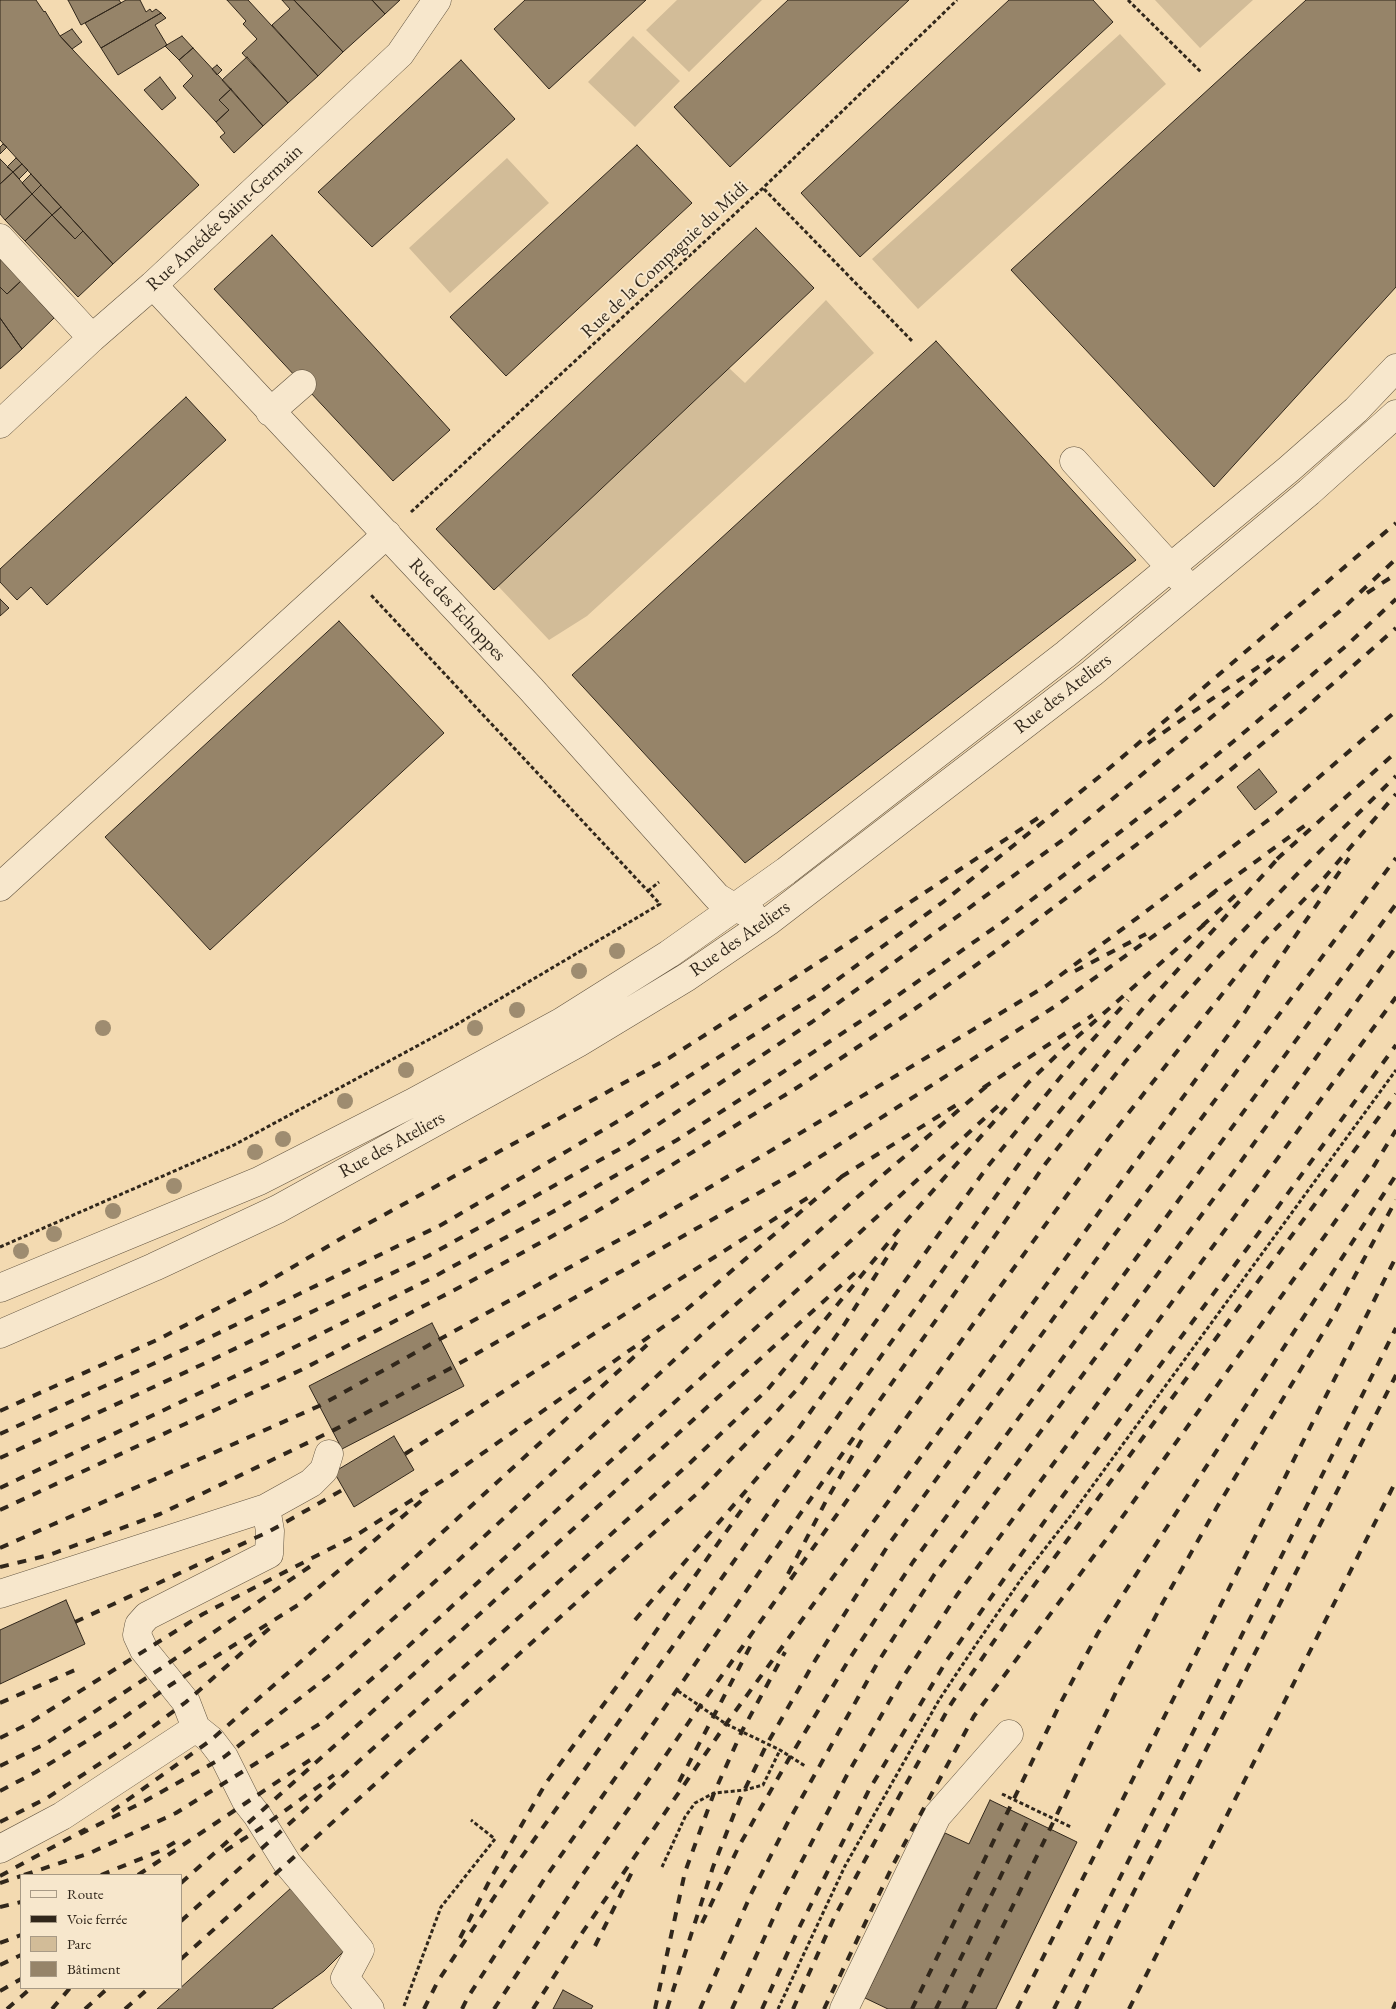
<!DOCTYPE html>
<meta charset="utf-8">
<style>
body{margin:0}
#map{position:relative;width:1396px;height:2009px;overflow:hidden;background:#f3dab1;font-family:"EB Garamond",serif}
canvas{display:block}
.legend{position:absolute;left:20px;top:1874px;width:162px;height:115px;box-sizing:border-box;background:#f7e7cc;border:1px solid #a89a85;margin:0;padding:6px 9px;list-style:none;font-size:15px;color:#31271b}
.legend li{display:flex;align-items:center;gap:10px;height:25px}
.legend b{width:25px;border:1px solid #a89a85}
</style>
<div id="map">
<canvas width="1396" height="2009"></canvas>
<ul class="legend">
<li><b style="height:6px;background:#f7e7cc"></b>Route</li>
<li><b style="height:6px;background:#31271b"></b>Voie ferrée</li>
<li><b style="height:14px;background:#d2bc98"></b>Parc</li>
<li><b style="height:14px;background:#968469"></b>Bâtiment</li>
</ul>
</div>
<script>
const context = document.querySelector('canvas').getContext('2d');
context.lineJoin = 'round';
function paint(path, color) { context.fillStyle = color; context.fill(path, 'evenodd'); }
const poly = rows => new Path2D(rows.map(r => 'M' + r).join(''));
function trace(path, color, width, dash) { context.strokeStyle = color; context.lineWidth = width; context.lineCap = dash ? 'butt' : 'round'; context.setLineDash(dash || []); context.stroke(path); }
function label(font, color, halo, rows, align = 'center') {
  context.font = font + ' "EB Garamond",serif'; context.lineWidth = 4; context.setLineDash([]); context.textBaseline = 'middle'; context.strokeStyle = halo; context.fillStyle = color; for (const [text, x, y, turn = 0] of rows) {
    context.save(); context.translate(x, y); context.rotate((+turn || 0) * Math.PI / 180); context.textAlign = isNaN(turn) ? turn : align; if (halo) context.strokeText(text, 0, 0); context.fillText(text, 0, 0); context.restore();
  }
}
paint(poly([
 [677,0,762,0,689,72,646,30],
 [1155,0,1253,0,1200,48],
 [1120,34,1166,84,918,309,872,259],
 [633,36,680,81,635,127,588,82],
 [507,158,549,203,450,293,409,248],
 [826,300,874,353,587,616,549,640,498,586,729,368,745,383]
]), '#d2bc98');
const building = poly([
 [0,0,36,0,44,12,45,11,60,36,199,185,113,264,0,140,0,0],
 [68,0,119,0,121,3,81,25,68,0],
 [126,0,140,0,146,12,150,9,152,12,156,9,161,13,101,48,85,23,126,0],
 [227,0,248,0,318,76,288,103,242,53,257,39,243,24,246,21,227,0],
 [282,0,294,0,343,52,318,76,272,25,290,9,282,0],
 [294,0,372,0,385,14,343,52,294,0],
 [372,0,400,0,385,14,372,0],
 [525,0,646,0,549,89,494,29,525,0],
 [788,0,909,0,730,167,674,107,788,0],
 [1009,0,1093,0,1113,22,860,257,801,193,1009,0],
 [1306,0,1396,0,1396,287,1214,487,1011,270,1306,0],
 [161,13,166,18,155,25,167,45,118,75,101,48,161,13],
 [72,29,82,42,72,49,60,36,72,29],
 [182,36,193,48,179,60,165,46,182,36],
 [193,48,231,89,219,100,229,110,216,122,183,86,193,76,179,60,193,48],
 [247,57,288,103,263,126,222,80,247,57],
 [461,60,515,119,372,247,318,192,461,60],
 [217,65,222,70,217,75,212,69,217,65],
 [160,77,176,98,162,110,144,90,160,77],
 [231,89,263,126,234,153,220,137,225,133,216,122,229,110,219,100,231,89],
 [3,144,7,147,0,154,0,147,3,144],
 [637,145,692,203,506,376,450,317,637,145],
 [16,158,22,164,13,172,7,167,16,158],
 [0,159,13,172,0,184,0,159],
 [22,164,28,170,19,179,13,172,22,164],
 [13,172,32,194,5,220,0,214,0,184,13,172],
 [31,174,41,185,32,194,22,183,31,174],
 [41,185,61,207,52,215,32,194,41,185],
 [32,194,52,215,25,241,5,220,32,194],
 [61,207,83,231,75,239,52,215,61,207],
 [52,215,75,239,83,231,113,264,78,297,25,241,52,215],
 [756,228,814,288,494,590,436,529,756,228],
 [272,235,450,430,393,481,214,289,272,235],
 [0,259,21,281,7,294,0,287,0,259],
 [21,281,54,318,22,349,0,318,0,287,7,294,21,281],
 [0,318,22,349,0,369,0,318],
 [936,341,1136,560,745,863,572,675,936,341],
 [186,397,226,440,47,605,31,587,17,600,0,582,0,569,186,397],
 [0,599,9,608,0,616,0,599],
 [339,621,444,733,210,950,105,837,339,621],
 [1259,769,1277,792,1255,810,1237,787,1259,769],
 [432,1323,464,1386,342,1449,309,1386,432,1323],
 [394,1436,414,1470,354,1507,334,1472,394,1436],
 [66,1600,85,1644,0,1684,0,1630,66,1600],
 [990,1800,1077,1842,996,2009,888,2009,865,1998,945,1833,969,1844,990,1800],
 [291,1888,346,1949,324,1971,272,2009,157,2009,291,1888],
 [563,1990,593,2006,591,2009,553,2009,563,1990]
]);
paint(building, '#968469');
trace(building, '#31271b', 1);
const minor = poly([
 [0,238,92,338],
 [153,285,531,689,717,897,735,908,752,914],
 [270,412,302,384],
 [0,424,92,338,153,285,400,54,437,0],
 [1074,461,1183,581],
 [0,887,387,534],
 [0,1288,259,1181,412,1103,561,1022,669,954,786,871,1066,654,1289,469,1356,410,1396,368],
 [0,1334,154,1267,278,1209,578,1043,687,977,769,921,1092,673,1309,492,1396,414],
 [329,1454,324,1470,311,1483,266,1508,270,1531,269,1554,147,1616,139,1625,137,1635,144,1650,186,1702,196,1728,211,1740,224,1757,246,1801,257,1815,287,1863,360,1950,345,1978,370,2009],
 [0,1594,266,1508],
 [0,1849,62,1816,196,1728],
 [844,2009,937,1816,1009,1734]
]);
trace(minor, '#625440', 29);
trace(poly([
 [1128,0,1202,73],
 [764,189,913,342],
 [411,512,763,188,957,0],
 [648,891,659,882],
 [0,1247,234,1145,454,1026,660,904,370,594],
 [678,1691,726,1724,780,1750,805,1766],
 [1002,1794,1071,1827],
 [662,1867,685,1817,695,1803,714,1793,745,1790,763,1785,780,1750],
 [404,2006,441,1907,495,1839,471,1820],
 [778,2009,845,1866,939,1700,977,1643,1022,1578,1072,1514,1396,1070]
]), '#31271b', 3, [4, 2.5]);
trace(minor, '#f7e7cc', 28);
trace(poly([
 [1367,593,1396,574],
 [1148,743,1280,652],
 [1277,859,1396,752],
 [1210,895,1307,824],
 [1202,926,1239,892],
 [1075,971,1146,934],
 [983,1088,1093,1015],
 [841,1177,958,1104],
 [0,1411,159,1339,262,1285,342,1238,669,1058,833,953,1041,816],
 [0,1434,194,1345,441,1225,620,1120,815,996,943,902,1099,777,1396,523],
 [405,1454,809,1197],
 [0,1458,201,1365,428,1256,627,1145,812,1022,1064,839,1340,611,1396,559],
 [0,1488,267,1361,428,1280,556,1210,677,1140,780,1074,864,1019,1004,921,1163,799,1234,741,1346,646,1396,599],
 [0,1510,301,1370,464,1285,594,1213,798,1087,916,1008,1000,948,1177,814,1303,710,1396,628],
 [0,1548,319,1406,655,1220,1046,986,1275,815,1396,711],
 [0,1567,49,1555,160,1514,332,1431,453,1367,801,1169,1054,1007,1215,892],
 [788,1574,826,1501,864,1436],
 [635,1620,793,1436,988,1166,1072,1063,1128,1000],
 [75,1622,270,1531,344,1489],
 [0,1703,75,1670],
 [0,1738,26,1725,203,1614,355,1536,453,1474,680,1315,846,1173],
 [0,1766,45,1744,160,1669,315,1563],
 [679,1782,751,1645],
 [0,1791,36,1772,113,1725,172,1684,298,1605,421,1501],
 [112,1811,211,1740,305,1658,647,1345],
 [0,1822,47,1798,127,1746,186,1702,271,1627],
 [80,1834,145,1801,224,1757,330,1675,448,1570,701,1335,870,1186,988,1085],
 [225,1851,264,1826,334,1775],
 [24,1875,90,1853,176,1813,321,1723,390,1663,999,1105],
 [101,1875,160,1851,177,1841],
 [138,1875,310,1760],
 [0,1876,86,1829],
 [0,1883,21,1876],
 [181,1883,340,1741,858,1270],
 [0,1907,21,1902],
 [181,1921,555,1585,691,1462,768,1389,907,1220,1029,1082,1060,1052,1207,922],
 [702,1923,739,1846,790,1757,850,1658,913,1562,1396,904],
 [460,1938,492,1876,546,1783,620,1682,750,1498],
 [0,1943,21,1935],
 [595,1946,634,1868],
 [181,1959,701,1490,770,1419,800,1386,844,1325,900,1237],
 [0,1965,21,1955],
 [0,1991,21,1979],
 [7,2009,31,1988],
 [52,2009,70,1988],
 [85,2009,108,1988],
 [125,2009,149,1988],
 [424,2009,438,1981,513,1869,1034,1143,1145,1006,1282,854],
 [462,2009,468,1997,543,1881,1046,1163,1126,1061,1220,955,1303,868,1396,776],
 [494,2009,583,1874,700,1706,989,1302,1108,1139,1264,941,1319,884,1396,794],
 [533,2009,580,1936,726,1724,1245,1012,1274,967,1349,858],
 [655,2009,685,1872,714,1793,742,1731,785,1652],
 [667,2009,713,1867,740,1799,767,1744,816,1659,889,1544,1109,1242,1396,858],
 [700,2009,752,1892,787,1824,878,1662,934,1575,1226,1182,1396,947],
 [732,2009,782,1899,847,1775,905,1674,957,1595,1396,997],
 [762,2009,799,1928,869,1790,947,1660,1056,1505,1275,1211,1396,1045],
 [793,2009,834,1918,896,1802,951,1704,1007,1622,1396,1094],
 [824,2009,894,1863,974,1716,1105,1541,1319,1244,1369,1174,1396,1130],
 [912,2009,1060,1704,1098,1633,1396,1175],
 [936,2009,1028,1820],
 [963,2009,1118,1688,1162,1604,1217,1507,1332,1318,1396,1200],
 [1017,2009,1396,1257],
 [1054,2009,1396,1328],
 [1076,2009,1116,1927,1396,1375],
 [1129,2009,1396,1481],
 [1393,2009,1396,2002]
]), '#31271b', 4, [9, 9]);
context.fillStyle = '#9e8c70';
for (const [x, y] of [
 [617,951],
 [579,971],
 [517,1010],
 [103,1028],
 [475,1028],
 [406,1070],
 [345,1101],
 [283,1139],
 [255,1152],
 [174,1186],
 [113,1211],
 [54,1234],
 [21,1251]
]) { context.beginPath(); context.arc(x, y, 8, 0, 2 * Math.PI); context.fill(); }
label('19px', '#31271b', '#f7e7cc', [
 ["Rue Amédée Saint-Germain",225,218,-43],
 ["Rue de la Compagnie du Midi",665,260,-43],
 ["Rue des Echoppes",457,610,47],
 ["Rue des Ateliers",1063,694,-38],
 ["Rue des Ateliers",740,939,-35],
 ["Rue des Ateliers",392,1145,-29]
]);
</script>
